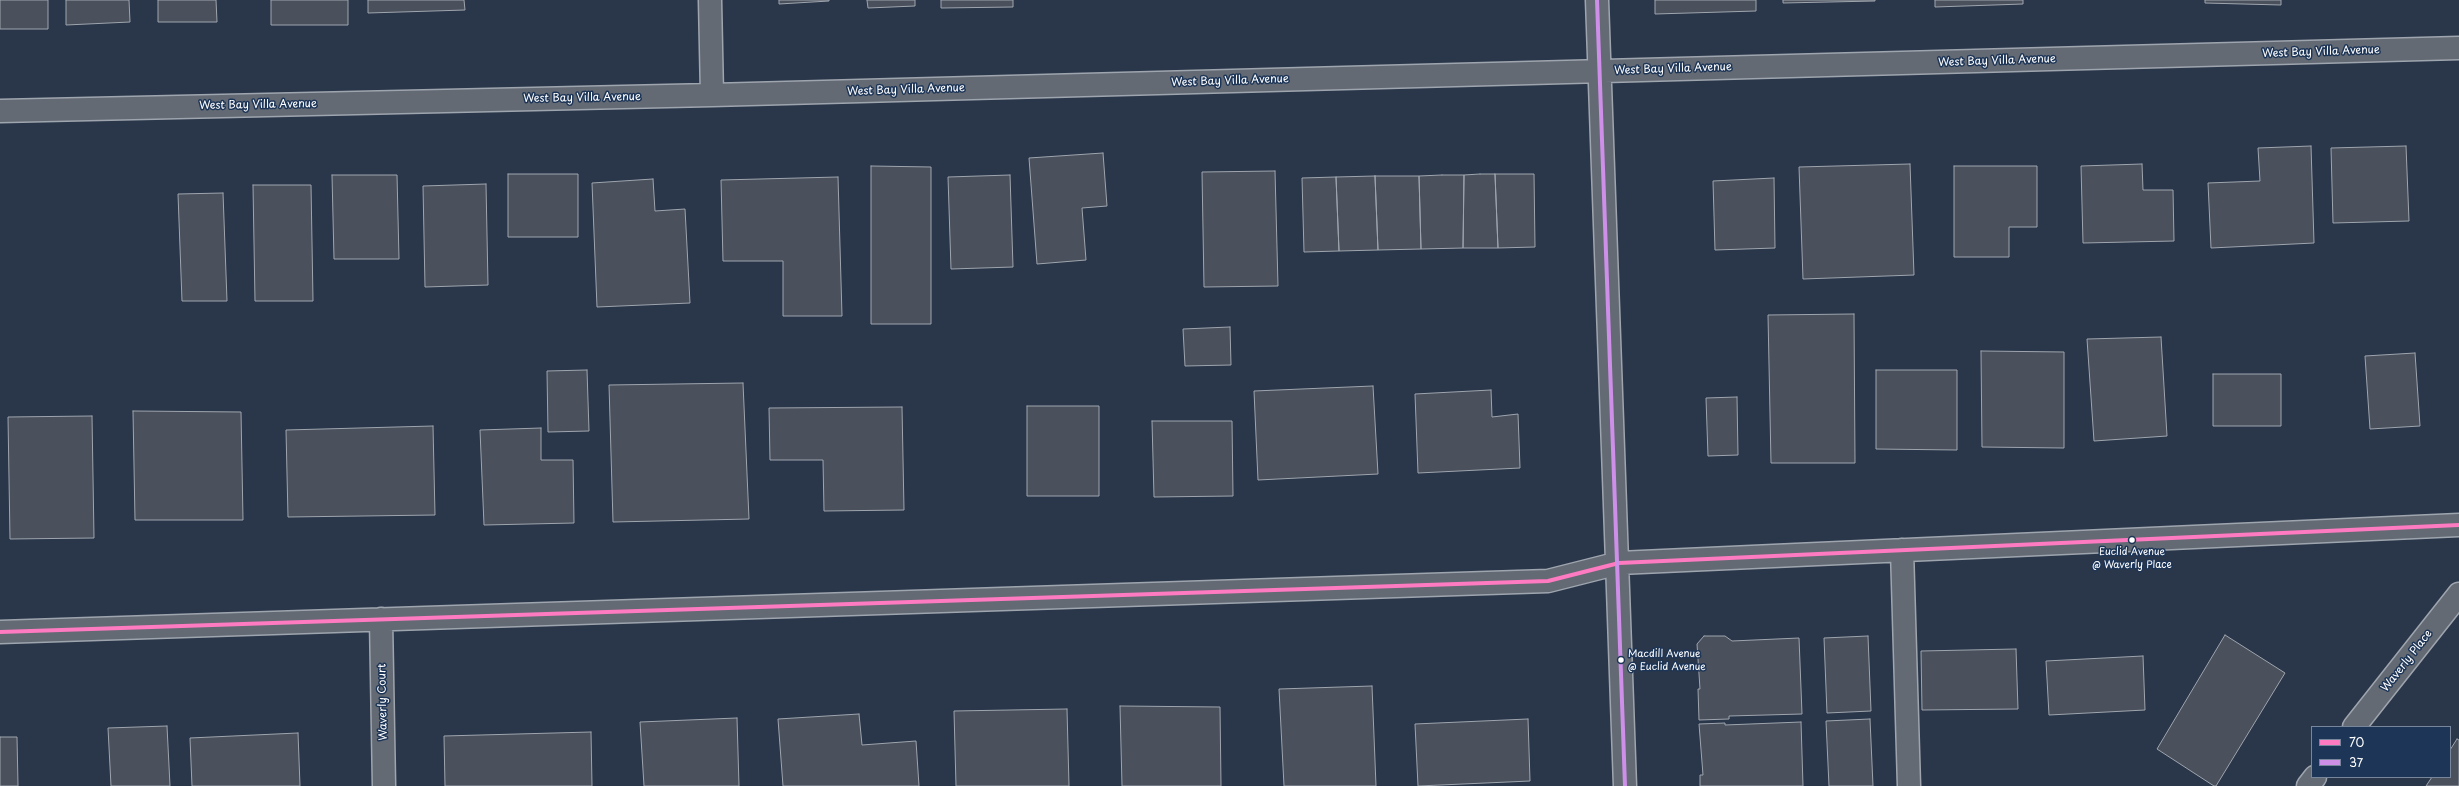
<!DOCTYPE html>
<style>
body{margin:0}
#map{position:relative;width:2459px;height:786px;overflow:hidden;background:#2a374a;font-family:"Playpen Sans",sans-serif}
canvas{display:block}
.legend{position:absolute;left:2311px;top:726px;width:140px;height:52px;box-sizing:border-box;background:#1d3557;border:1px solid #77869a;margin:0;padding:5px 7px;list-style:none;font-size:12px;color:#fff}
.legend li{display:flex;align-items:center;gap:8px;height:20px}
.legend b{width:20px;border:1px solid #77869a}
</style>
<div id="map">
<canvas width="2459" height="786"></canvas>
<ul class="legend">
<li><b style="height:5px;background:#fe7ac1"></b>70</li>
<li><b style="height:5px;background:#ce8fe9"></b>37</li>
</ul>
</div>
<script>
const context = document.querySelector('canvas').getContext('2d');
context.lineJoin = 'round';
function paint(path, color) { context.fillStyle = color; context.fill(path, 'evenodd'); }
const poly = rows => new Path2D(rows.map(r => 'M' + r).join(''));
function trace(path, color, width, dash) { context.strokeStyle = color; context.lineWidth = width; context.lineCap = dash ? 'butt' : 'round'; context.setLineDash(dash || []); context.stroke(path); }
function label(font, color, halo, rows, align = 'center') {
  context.font = font + ' "Playpen Sans",sans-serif'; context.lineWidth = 3; context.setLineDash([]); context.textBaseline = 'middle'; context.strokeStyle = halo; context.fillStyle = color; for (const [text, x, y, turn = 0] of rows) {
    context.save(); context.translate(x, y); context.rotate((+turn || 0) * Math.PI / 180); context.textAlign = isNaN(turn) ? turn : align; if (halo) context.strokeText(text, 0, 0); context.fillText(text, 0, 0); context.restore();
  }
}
const building = poly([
 [0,0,48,0,48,29,0,29,0,0],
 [66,0,129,0,130,22,66,25,66,0],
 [158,0,216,0,217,22,158,22,158,0],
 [271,0,348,0,348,25,271,25,271,0],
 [368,0,464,0,465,10,368,13,368,0],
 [779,0,829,0,829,1,779,4,779,0],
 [867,0,915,0,915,6,868,8,867,0],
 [941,0,1013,0,1013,7,941,8,941,0],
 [1655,0,1756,0,1756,11,1655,14,1655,0],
 [1783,0,1875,0,1875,1,1783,3,1783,0],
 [1935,0,2023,0,2023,4,1935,7,1935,0],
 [2205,0,2281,0,2281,5,2205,3,2205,0],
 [2311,146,2314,243,2211,248,2208,183,2260,181,2258,148,2311,146],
 [2406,146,2409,221,2333,223,2331,148,2406,146],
 [1103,153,1107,206,1082,208,1086,260,1037,264,1029,158,1103,153],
 [1910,164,1914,275,1803,279,1799,167,1910,164],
 [2142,164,2143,190,2173,190,2174,241,2083,243,2081,166,2142,164],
 [871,166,931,167,931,324,871,324,871,166],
 [1954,166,2037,166,2037,227,2009,227,2009,257,1954,257,1954,166],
 [1275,171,1278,286,1204,287,1202,172,1275,171],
 [508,174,578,174,578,237,508,237,508,174],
 [1480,174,1495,174,1498,248,1463,248,1464,175,1480,174],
 [1495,174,1534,174,1535,247,1498,248,1495,174],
 [332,175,397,175,399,259,334,259,332,175],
 [1010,175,1013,267,951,269,948,177,1010,175],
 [1442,175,1464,175,1463,248,1421,249,1419,176,1442,175],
 [1375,176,1419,176,1421,249,1378,250,1375,176],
 [1375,176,1378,250,1339,251,1336,177,1375,176],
 [838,177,842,316,783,316,783,261,723,261,721,180,838,177],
 [1336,177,1339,251,1304,252,1302,178,1336,177],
 [1774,178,1775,248,1715,250,1713,181,1774,178],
 [653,179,655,211,685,209,690,303,597,307,592,183,653,179],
 [486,184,488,285,425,287,423,186,486,184],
 [253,185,311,185,313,301,255,301,253,185],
 [223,193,227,301,182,301,178,194,223,193],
 [1854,314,1855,463,1771,463,1768,315,1854,314],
 [1230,327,1231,365,1185,366,1183,329,1230,327],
 [2161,337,2167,436,2094,441,2087,339,2161,337],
 [1981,351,2064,352,2064,448,1982,447,1981,351],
 [2415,353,2420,426,2370,429,2365,356,2415,353],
 [587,370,589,431,548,432,547,371,587,370],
 [1876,370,1957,370,1957,450,1876,449,1876,370],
 [2213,374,2281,374,2281,426,2213,426,2213,374],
 [743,383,749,519,613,522,609,385,743,383],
 [1373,386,1378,474,1258,480,1254,391,1373,386],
 [1491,390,1492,417,1518,414,1520,468,1418,473,1415,394,1491,390],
 [1737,397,1738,455,1708,456,1706,398,1737,397],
 [1027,406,1099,406,1099,496,1027,496,1027,406],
 [902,407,904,510,824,511,823,460,770,460,769,408,902,407],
 [133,411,241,412,243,520,135,520,133,411],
 [92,416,94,538,10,539,8,417,92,416],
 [1152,421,1232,421,1233,496,1154,497,1152,421],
 [433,426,435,515,288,517,286,430,433,426],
 [541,428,541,460,573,460,574,523,484,525,480,430,541,428],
 [2225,635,2285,673,2216,786,2214,786,2157,749,2225,635],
 [1704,636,1725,636,1732,641,1799,638,1802,714,1729,716,1729,719,1699,720,1698,689,1700,689,1697,644,1704,636],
 [1868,636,1871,711,1827,713,1824,638,1868,636],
 [2016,649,2018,709,1922,710,1921,651,2016,649],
 [2143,656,2145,710,2049,715,2046,661,2143,656],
 [1372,686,1376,786,1284,786,1279,689,1372,686],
 [1120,706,1220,707,1221,786,1122,786,1120,706],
 [1067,709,1069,786,956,786,954,711,1067,709],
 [859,714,862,745,916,741,919,786,783,786,778,719,859,714],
 [737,718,739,786,644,786,640,722,737,718],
 [1528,719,1530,781,1418,786,1415,724,1528,719],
 [1870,719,1873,786,1829,786,1826,721,1870,719],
 [1801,722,1803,786,1700,786,1700,775,1703,775,1699,724,1725,723,1725,725,1801,722],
 [167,726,170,786,111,786,108,728,167,726],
 [591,732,592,786,445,786,444,736,591,732],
 [298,733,300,786,192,786,190,738,298,733],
 [0,737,17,737,18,786,0,786,0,737],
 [2457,739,2459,740,2459,786,2426,786,2432,777,2450,777,2450,750,2457,739]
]);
paint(building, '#4a505c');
trace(building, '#9fa5ae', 1);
const minor = poly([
 [710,0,712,95],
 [1597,0,1625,786],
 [0,111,712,95,2459,48],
 [1902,550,1909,786],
 [381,619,384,786],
 [0,632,1548,581,1619,563,2459,525],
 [2354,727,2459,594],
 [2308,786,2315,777]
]);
trace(minor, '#9fa5ae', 25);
trace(minor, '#636a74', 22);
trace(poly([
 [0,632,1548,581,1619,563,2459,525]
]), '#fe7ac1', 4);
trace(poly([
 [1597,0,1625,786]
]), '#ce8fe9', 4);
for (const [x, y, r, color] of [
 [2132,540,3.5,"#fff"],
 [1621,660,3.5,"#fff"]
]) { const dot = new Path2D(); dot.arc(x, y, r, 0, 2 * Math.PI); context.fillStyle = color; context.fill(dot); trace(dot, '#1d3557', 1.5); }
label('10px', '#fff', '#1d3557', [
 ["Euclid Avenue",2132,552],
 ["@ Waverly Place",2132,565],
 ["Macdill Avenue",1628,654,"left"],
 ["@ Euclid Avenue",1628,667,"left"]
]);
label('11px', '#fff', '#1d3557', [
 ["West Bay Villa Avenue",2321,52,-2],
 ["West Bay Villa Avenue",1997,61,-2],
 ["West Bay Villa Avenue",1673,69,-2],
 ["West Bay Villa Avenue",1230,81,-2],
 ["West Bay Villa Avenue",906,90,-2],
 ["West Bay Villa Avenue",582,98,-1],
 ["West Bay Villa Avenue",258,105,-1],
 ["Waverly Place",2407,661,-52],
 ["Waverly Court",383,702,-91]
]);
</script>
